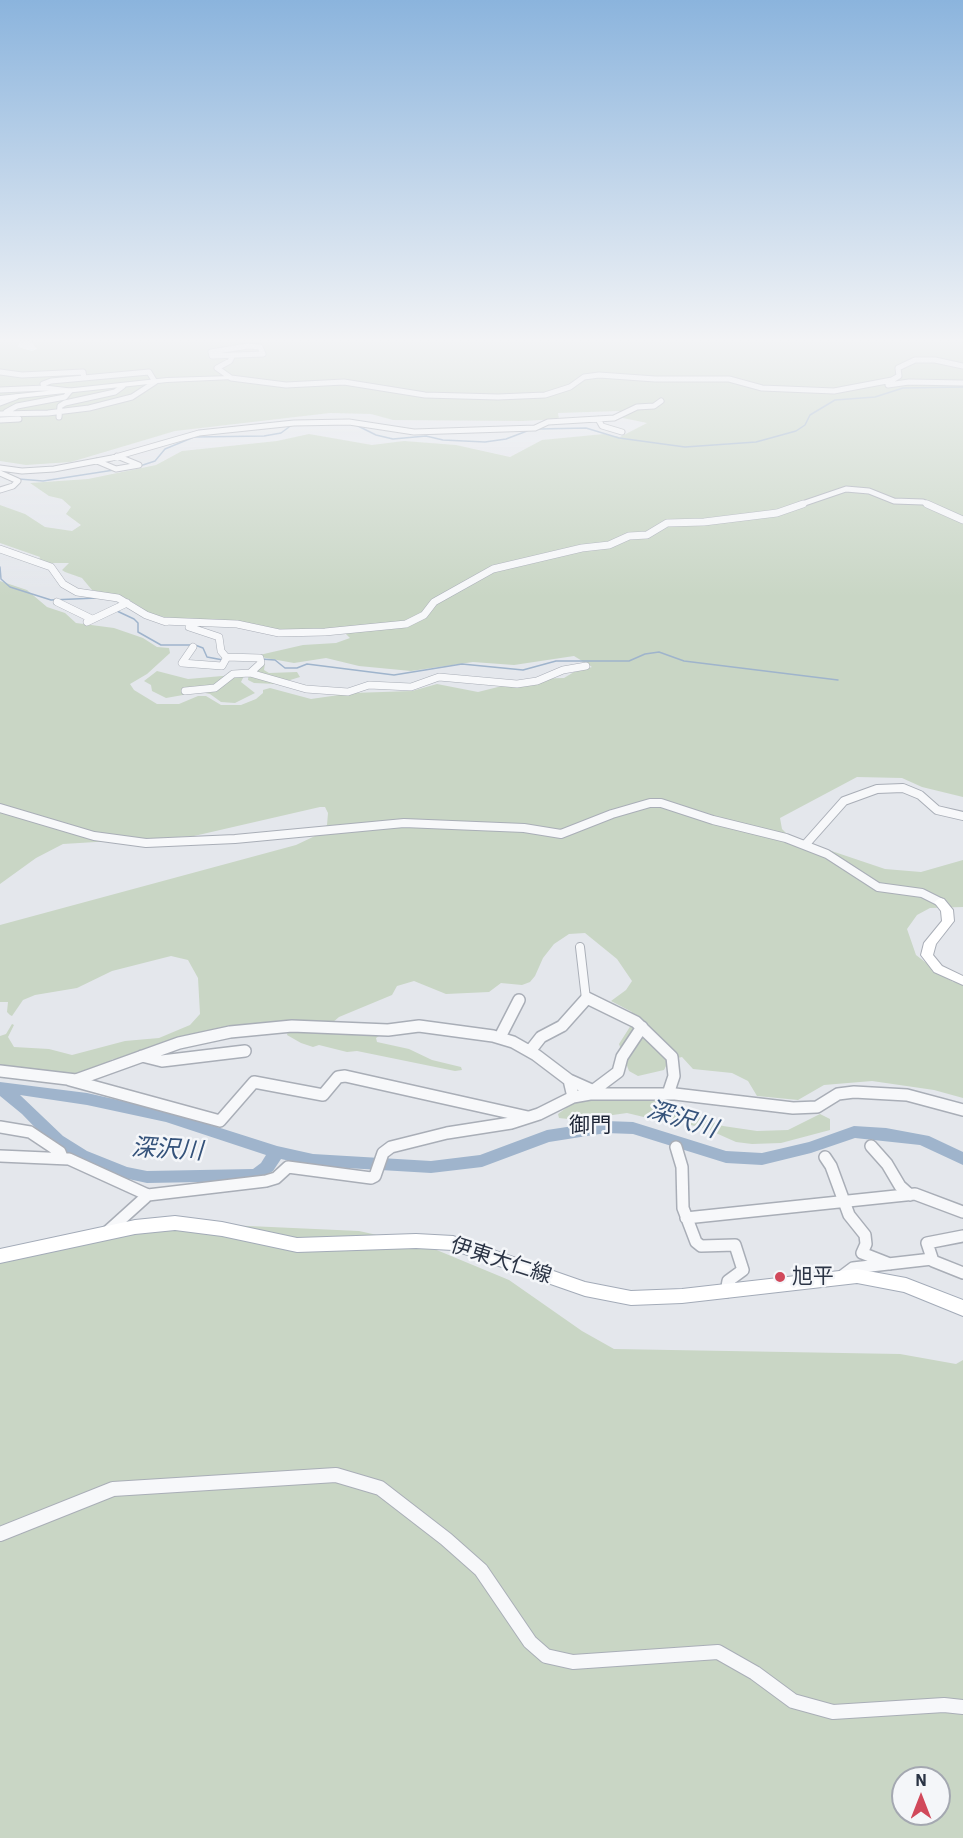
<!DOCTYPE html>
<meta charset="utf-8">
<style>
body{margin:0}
#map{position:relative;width:963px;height:1838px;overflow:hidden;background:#e4e7ec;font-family:"IBM Plex Sans",sans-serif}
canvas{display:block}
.north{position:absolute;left:891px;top:1766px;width:60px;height:60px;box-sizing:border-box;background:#f4f6f9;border:2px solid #a4a8b1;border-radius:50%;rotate:0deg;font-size:16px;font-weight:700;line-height:24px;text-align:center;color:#2b3445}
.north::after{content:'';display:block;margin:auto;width:21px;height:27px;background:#d1495b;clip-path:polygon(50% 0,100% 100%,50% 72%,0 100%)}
</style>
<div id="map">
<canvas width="963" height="1838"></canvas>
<div class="north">N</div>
</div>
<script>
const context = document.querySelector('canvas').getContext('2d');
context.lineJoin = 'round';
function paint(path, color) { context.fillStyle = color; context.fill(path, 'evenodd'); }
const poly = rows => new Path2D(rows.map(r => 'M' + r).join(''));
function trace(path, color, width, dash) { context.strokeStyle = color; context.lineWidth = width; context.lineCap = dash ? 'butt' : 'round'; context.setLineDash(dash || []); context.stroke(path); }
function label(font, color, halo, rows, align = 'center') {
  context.font = font + ' "IBM Plex Sans","Noto Sans JP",sans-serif'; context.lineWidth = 5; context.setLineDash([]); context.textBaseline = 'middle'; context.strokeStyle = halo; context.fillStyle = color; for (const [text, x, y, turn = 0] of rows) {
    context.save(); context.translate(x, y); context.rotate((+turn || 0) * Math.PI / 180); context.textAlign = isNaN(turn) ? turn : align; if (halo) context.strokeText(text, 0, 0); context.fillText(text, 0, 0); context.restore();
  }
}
paint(poly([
 [0,340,21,340,18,347,32,351,37,349,31,342,36,340,963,340,963,797,922,787,902,778,857,777,780,818,782,829,790,837,885,869,921,872,963,860,963,907,930,908,917,915,907,929,916,955,942,975,953,982,963,983,963,1098,934,1090,872,1081,824,1085,798,1100,757,1096,748,1081,732,1073,693,1069,682,1057,669,1060,664,1070,638,1076,629,1071,619,1044,633,1022,632,1012,611,1001,626,990,632,981,617,959,585,933,569,934,554,944,543,958,535,976,530,982,522,985,501,983,489,992,446,994,414,981,397,986,392,995,339,1017,332,1023,286,1021,247,1024,206,1032,127,1058,113,1059,90,1072,75,1075,0,1068,0,1036,6,1034,12,1024,14,1025,8,1037,14,1047,49,1049,72,1055,125,1041,159,1038,190,1025,200,1014,198,978,188,960,171,956,112,971,77,988,35,995,23,1000,12,1016,10,1015,7,1012,8,1002,0,1002,0,925,296,845,315,836,327,825,328,813,325,807,320,807,194,836,63,844,36,858,0,884,0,581,27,590,47,607,65,613,76,623,114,628,143,638,157,647,169,648,170,653,147,674,130,684,134,690,157,704,179,704,198,696,206,696,221,705,241,705,256,699,263,693,263,690,270,688,311,699,353,693,412,691,437,684,478,692,530,679,564,678,574,672,592,667,574,656,514,665,473,662,411,671,359,666,326,658,294,663,255,656,303,645,336,643,350,638,345,633,277,630,260,625,209,620,193,622,147,614,142,608,124,597,92,590,82,578,65,572,62,570,69,563,47,563,39,560,40,557,0,543,0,505,25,514,45,527,72,531,81,525,66,514,71,507,62,499,49,496,30,483,88,479,156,465,182,451,277,441,309,434,372,445,404,441,456,445,510,457,542,440,604,434,620,437,647,423,623,418,618,414,619,411,558,413,559,419,523,421,393,420,371,414,330,413,175,431,71,462,26,465,0,461],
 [258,663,265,663,264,670,269,673,297,672,300,677,277,684,254,683,248,680,249,670],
 [157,671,188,679,245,674,241,682,255,693,235,703,221,702,210,694,200,692,166,698,152,691,151,685,144,681],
 [288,1031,382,1034,376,1038,377,1042,409,1049,432,1060,461,1067,462,1070,455,1071,357,1051,347,1052,319,1045,313,1047,301,1043,287,1035],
 [588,1099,658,1100,723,1126,757,1131,788,1130,820,1114,830,1119,830,1130,781,1143,752,1144,736,1142,709,1130,662,1117,648,1118,627,1113,577,1120,559,1118,558,1114,570,1105],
 [183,1223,359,1231,427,1246,509,1280,582,1331,614,1349,900,1354,956,1364,963,1360,963,1838,0,1838,0,1263],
 [903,1778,939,1778,939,1814,903,1814]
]), '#c9d6c5');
trace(poly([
 [356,425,376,435,393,439,426,436,443,440,485,442,506,439,527,431],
 [539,429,586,428,619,438,685,447,756,442,796,431,805,425,810,415,835,400,875,397,903,388,963,387],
 [140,466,155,461,165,449,194,437,264,436,281,433,293,424],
 [19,479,43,481,114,470],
 [0,567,1,579,10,587,51,600,97,598],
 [117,611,134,619,138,623,138,632,161,645,195,645,203,648,207,657,223,660],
 [261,659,275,660,285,668,297,668,307,664,394,675,462,664,523,670,556,661,629,661,645,654,659,652,684,661,838,680]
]), '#9fb4cc', 1.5);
paint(poly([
 [0,1082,87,1093,167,1111,277,1146,313,1154,431,1161,480,1155,547,1130,606,1121,633,1122,726,1151,762,1153,809,1142,854,1126,886,1128,929,1136,963,1152,963,1165,920,1145,855,1138,811,1153,762,1165,726,1163,633,1134,606,1133,549,1142,482,1167,431,1173,313,1166,281,1159,273,1171,256,1181,147,1183,119,1177,75,1159,51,1144,22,1114,0,1096,0,1082],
 [20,1095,87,1105,166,1122,266,1155,261,1163,253,1169,147,1171,127,1167,87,1151,63,1136,20,1095]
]), '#9fb4cc');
const streetFar4 = poly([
 [248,346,260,347,263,354,212,356,211,352,248,346],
 [233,355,230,361,217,368,231,378,286,385,344,382,425,395,498,397,545,395,570,387,584,377,599,375,655,379,729,379,762,388,834,391,892,380,899,376,898,368,915,360,935,360,963,366],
 [0,372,22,375,83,372,84,378],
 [888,385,909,382,963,383],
 [0,390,45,388,70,391,65,397,17,406,6,412],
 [0,403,16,397],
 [0,414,48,413,89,408,132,397,155,382,149,372,51,381,43,384,45,388],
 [59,417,60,406,65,403,115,392,123,386],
 [598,419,602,426,622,432],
 [0,420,19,419],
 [97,461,116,469,139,465,117,456],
 [0,468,22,471,54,469,112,458,199,433,294,423,349,422,414,432,535,428,548,422,614,418,637,407,654,406,661,401],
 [0,473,18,481,13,486,0,490],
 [799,505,846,489,869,491,894,501,923,502,930,505]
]);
const streetFar3 = poly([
 [927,504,963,520],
 [0,549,51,567,63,584,77,592,118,598,146,615,166,622],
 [57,602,92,619],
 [163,621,237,624,279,633,325,632,406,624,424,615,434,602,493,569,582,548,609,545,629,536,647,535,667,523,704,522,777,513,803,504],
 [87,622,127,603],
 [189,627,219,637,221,651,226,657,260,658,261,663,250,673],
 [193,647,182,663,222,666,227,657],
 [185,691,215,688,233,674,250,673,306,689,348,692,369,685,411,687,439,677,517,684,537,681,563,670,586,666]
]);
const streetFar2 = poly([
 [0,808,94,836,146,843,235,839,404,823,524,828,561,834,612,814,650,803,661,803,713,820,786,838,827,854,878,887,922,893,940,902],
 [805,845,844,801,877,789,903,788,920,795,937,810,963,816],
 [580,947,586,999],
 [587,998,590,999]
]);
const streetFar1 = poly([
 [587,998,636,1022,672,1057,674,1076,668,1094],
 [500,1037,519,1000],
 [530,1051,541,1037,562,1026,587,998],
 [142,1056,162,1061,245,1051],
 [0,1071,76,1080,179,1043,230,1032,292,1026,388,1030,419,1026,493,1036,513,1042,536,1055,569,1080,573,1097],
 [70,1080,220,1121,254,1082,323,1095,338,1077,345,1076,528,1117],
 [569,1080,596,1092],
 [594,1090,618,1072,622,1057,642,1027],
 [0,1127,30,1132,60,1152,62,1157],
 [871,1146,887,1164,900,1186,910,1195],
 [676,1147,682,1167,683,1208,696,1242,701,1246,735,1245,743,1270,728,1281,726,1292],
 [0,1156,69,1159,148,1195,266,1181,276,1178,288,1167,371,1178,375,1176,383,1153,391,1147,447,1133,511,1123,539,1114,573,1097,590,1094,675,1094,793,1108,817,1107,838,1094,854,1092,907,1095,963,1110],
 [825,1157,831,1166,849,1215,865,1235,866,1244,862,1253,890,1264],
 [686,1218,915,1194,963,1212],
 [107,1232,148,1195],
 [963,1236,927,1243,933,1261,963,1273],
 [841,1277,853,1268,932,1259]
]);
const street = poly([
 [0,1534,113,1489,336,1475,380,1488,446,1539,481,1570,530,1642,546,1656,573,1662,718,1652,755,1673,793,1701,833,1712,944,1705,963,1707]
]);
const secondary = poly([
 [231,376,233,379,167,382,0,400,0,396,167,378,231,376],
 [940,898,944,899,953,910,954,921,936,944,933,955,942,966,963,976,963,985,934,972,921,955,924,943,942,921,941,911,934,902,940,898]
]);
const primary = poly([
 [175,1216,222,1222,297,1238,416,1234,453,1236,585,1282,631,1291,682,1289,857,1269,906,1278,963,1300,963,1316,904,1292,857,1283,682,1303,631,1305,585,1296,453,1250,416,1248,297,1252,222,1236,175,1230,135,1234,0,1263,0,1249,135,1220,175,1216]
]);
trace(streetFar4, '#a9aeb7', 7);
trace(streetFar3, '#a9aeb7', 8);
trace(streetFar2, '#a9aeb7', 10);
trace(streetFar1, '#a9aeb7', 14);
trace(street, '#a9aeb7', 16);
trace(secondary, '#a9aeb7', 2);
trace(primary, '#a3abb8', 2);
trace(streetFar4, '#f7f8fa', 5);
trace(streetFar3, '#f7f8fa', 7);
trace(streetFar2, '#f7f8fa', 8);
trace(streetFar1, '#f7f8fa', 11);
trace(street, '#f7f8fa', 14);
paint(secondary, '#fff');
paint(primary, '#fff');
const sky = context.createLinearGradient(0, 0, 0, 597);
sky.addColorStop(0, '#8bb4dd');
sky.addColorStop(0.57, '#f3f4f6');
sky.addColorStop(1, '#f3f4f600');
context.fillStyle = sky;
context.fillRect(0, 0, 963, 597);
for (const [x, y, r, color] of [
 [780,1277,6,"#d1495b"]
]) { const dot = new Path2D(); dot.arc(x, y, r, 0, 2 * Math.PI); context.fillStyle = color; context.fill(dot); trace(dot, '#f4f6f9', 2); }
label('21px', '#1d2536', '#f4f6f9', [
 ["御門",590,1126]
]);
label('21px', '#2b3445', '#f4f6f9', [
 ["伊東大仁線",501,1261,18]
]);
label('21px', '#2b3445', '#f4f6f9', [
 ["旭平",792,1277]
], 'left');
label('italic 24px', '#34527a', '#f4f6f9', [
 ["深沢川",682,1120,17],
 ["深沢川",167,1150,3]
]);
</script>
